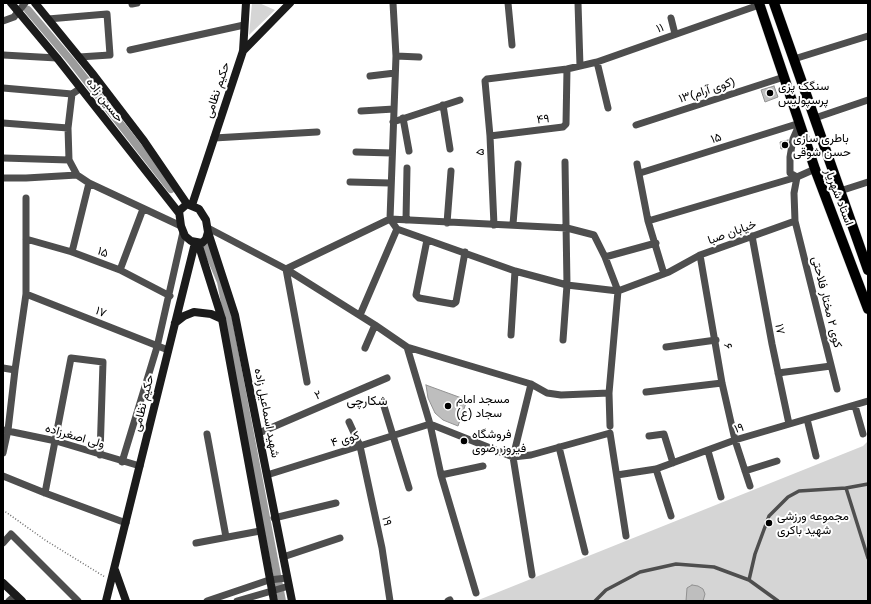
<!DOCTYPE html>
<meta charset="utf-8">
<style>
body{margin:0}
#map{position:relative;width:871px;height:604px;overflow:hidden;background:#fff;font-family:"Golos Text",sans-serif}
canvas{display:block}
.frame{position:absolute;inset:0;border:4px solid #000;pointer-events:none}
</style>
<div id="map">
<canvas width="871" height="604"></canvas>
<div class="frame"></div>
</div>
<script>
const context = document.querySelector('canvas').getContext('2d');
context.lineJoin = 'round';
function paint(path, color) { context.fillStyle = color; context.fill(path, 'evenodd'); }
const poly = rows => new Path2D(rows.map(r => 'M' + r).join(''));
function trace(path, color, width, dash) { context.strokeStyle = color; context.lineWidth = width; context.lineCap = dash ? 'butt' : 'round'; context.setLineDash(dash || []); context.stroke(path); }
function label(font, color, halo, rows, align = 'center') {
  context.font = font + ' "Golos Text",Vazirmatn,sans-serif'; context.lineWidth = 4; context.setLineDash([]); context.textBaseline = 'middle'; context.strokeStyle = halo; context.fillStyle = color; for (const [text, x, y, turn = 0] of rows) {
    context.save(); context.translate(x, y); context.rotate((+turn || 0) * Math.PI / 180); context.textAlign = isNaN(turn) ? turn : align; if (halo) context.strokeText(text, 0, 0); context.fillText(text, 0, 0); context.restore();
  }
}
paint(poly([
 [252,3,259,3,275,10,249,35],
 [868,441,868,601,476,601,863,446]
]), '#d5d5d5');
trace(poly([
 [28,10,72,62,171,189],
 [205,244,221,282,282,601]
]), '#9c9c9c', 8);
const building = poly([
 [774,86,778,97,765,102,761,90,774,86],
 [788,140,786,148,781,149,780,142,788,140],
 [426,385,467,400,458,426,443,420,435,413,428,398,426,385],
 [692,585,698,586,703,589,705,594,703,601,686,601,687,588,692,585]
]);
paint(building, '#bebebe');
trace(building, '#929292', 1);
const primary = poly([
 [759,3,815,169,868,309],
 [774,3,868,270]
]);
trace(primary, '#dbdbdb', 11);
trace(poly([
 [3,510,45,540,105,577]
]), '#707070', 1.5, [1, 2]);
trace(poly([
 [846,488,868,558],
 [749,580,755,554,769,516,788,497,799,491,846,488,868,484],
 [595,601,606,590,640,572,676,564,714,567,749,580,778,601]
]), '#4e4e4e', 3.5);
trace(poly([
 [393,3,396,56,390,219,397,229,515,271,567,285,618,291,669,272,700,255,795,221,794,193,797,177,815,169],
 [508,3,512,45],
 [578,3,580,66],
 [132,4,137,3],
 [671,18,675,34],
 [48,19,107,14,110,55,79,57],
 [3,21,14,17,25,3],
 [130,50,244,25],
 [3,55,57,58],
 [396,56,419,57],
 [794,59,868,36],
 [597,62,608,108],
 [370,76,395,73],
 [3,88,72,94],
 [81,88,72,94,68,128,69,160,77,175,89,183,181,226],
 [443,105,450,149],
 [361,111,394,109],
 [403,118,409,151],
 [815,118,868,100],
 [393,122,460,100],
 [3,123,68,128],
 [636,125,784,77],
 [490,136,563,127,566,124,567,69],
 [214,138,317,132],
 [356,152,392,153],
 [3,158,69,160],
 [637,164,648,221,664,274],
 [640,173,800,123],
 [797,177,790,173,790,157,793,139,800,123],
 [3,178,26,178,77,175],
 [350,182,390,183],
 [840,191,868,182],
 [406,220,407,168],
 [648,221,797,177],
 [795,221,837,389],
 [447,223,451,171],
 [513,224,518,164],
 [494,225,490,136,485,81,487,79,567,69,597,62,759,5],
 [208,228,286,269,375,325,407,347,430,424,513,457,531,455,610,433,626,536],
 [752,236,772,344,789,424],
 [26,239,72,252,120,270,170,296],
 [427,240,416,295,419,298,453,304,456,302,465,252],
 [72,252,89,183],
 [700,255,722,383,735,440,750,486],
 [605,257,656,243],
 [120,270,143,209],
 [26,294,168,350],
 [360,315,397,229],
 [511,335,515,271],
 [563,340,567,285,565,162],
 [407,347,531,384,547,393,561,395,609,393,610,426],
 [666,347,716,340],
 [365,348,375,325],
 [3,368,15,370,26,294,26,198],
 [778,373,831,366],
 [307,382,286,269,390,219,567,228,594,235,605,257,618,291,609,393],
 [531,384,513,457,532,575],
 [646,392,722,383],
 [383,403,409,488],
 [855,406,863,434],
 [807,419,816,456],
 [349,422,360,446,382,548,390,601],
 [3,430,56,441,140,466],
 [259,433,387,378],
 [207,434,226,537],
 [649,436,664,434,673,463],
 [559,447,585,552],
 [708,451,721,497],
 [3,453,8,430,15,370],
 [122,462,157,347,183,232],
 [656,469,671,516],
 [745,471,777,461],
 [267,475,430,424,441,475,476,593],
 [441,475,483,466],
 [617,475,656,469,735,440,868,401],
 [3,476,45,493,126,523],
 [45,493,71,358,103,362,100,455],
 [274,518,336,503],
 [3,543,11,534,78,601],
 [196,543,260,531],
 [283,557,340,538],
 [9,601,16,595],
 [207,601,269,580,287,578],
 [237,601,289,586],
 [448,601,450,600]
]), '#4e4e4e', 7);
trace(poly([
 [11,3,57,58,179,213],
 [35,3,92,73,144,141,187,204],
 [243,51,290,3],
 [187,204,199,209,206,220,208,232,206,239,202,243,191,241,185,236,181,226,179,211,187,204],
 [192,205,243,51,246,3],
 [208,232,235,315,292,601],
 [198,243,222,319,274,601],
 [175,323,184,316,194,312,211,314,222,319],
 [115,570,126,601],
 [3,583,22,601],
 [106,601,195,243]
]), '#1b1b1b', 8);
trace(primary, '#000', 10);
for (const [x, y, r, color] of [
 [770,93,4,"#000"],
 [785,145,4,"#000"],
 [448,406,4,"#000"],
 [464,441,4,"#000"],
 [769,523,4,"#000"]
]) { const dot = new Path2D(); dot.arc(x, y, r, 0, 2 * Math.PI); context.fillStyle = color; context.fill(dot); trace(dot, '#fff', 1.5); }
label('12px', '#000', '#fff', [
 ["۱۱",660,28,-20],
 ["حکیم نظامی",217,90,-72],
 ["۱۳(کوی آرام)",707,90,-18],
 ["حسین زاده",105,100,52],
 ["۴۹",543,119,-6],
 ["۱۵",716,138,-18],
 ["۵",480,152,-92],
 ["استاد شهریار",839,197,69],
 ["خیابان صبا",732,232,-20],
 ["۱۵",103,252,20],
 ["کوی ۲ مختار فلاحتی",827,302,76],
 ["۱۷",101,312,22],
 ["۱۷",780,329,80],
 ["۶",728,346,82],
 ["۲",318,395,-23],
 ["حکیم نظامی",143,403,-76],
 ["شهید اسماعیل زاده",267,413,79],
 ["۱۹",739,428,-17],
 ["ولی اصغرزاده",75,436,16],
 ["کوی ۴",345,439,-17],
 ["۱۹",387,521,78]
]);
label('12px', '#000', '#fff', [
 ["سنگک پزی",778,86],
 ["پرسپولیس",778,100],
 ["باطری سازی",793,138],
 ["حسن شوقی",793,152],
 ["مسجد امام",456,399],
 ["سجاد (ع)",456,413],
 ["فروشگاه",472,434],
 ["فیروز رضوی",472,448],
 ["مجموعه ورزشی",777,516],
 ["شهید باکری",777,530]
], 'left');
label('13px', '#000', '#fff', [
 ["شکارچی",367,401]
]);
</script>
